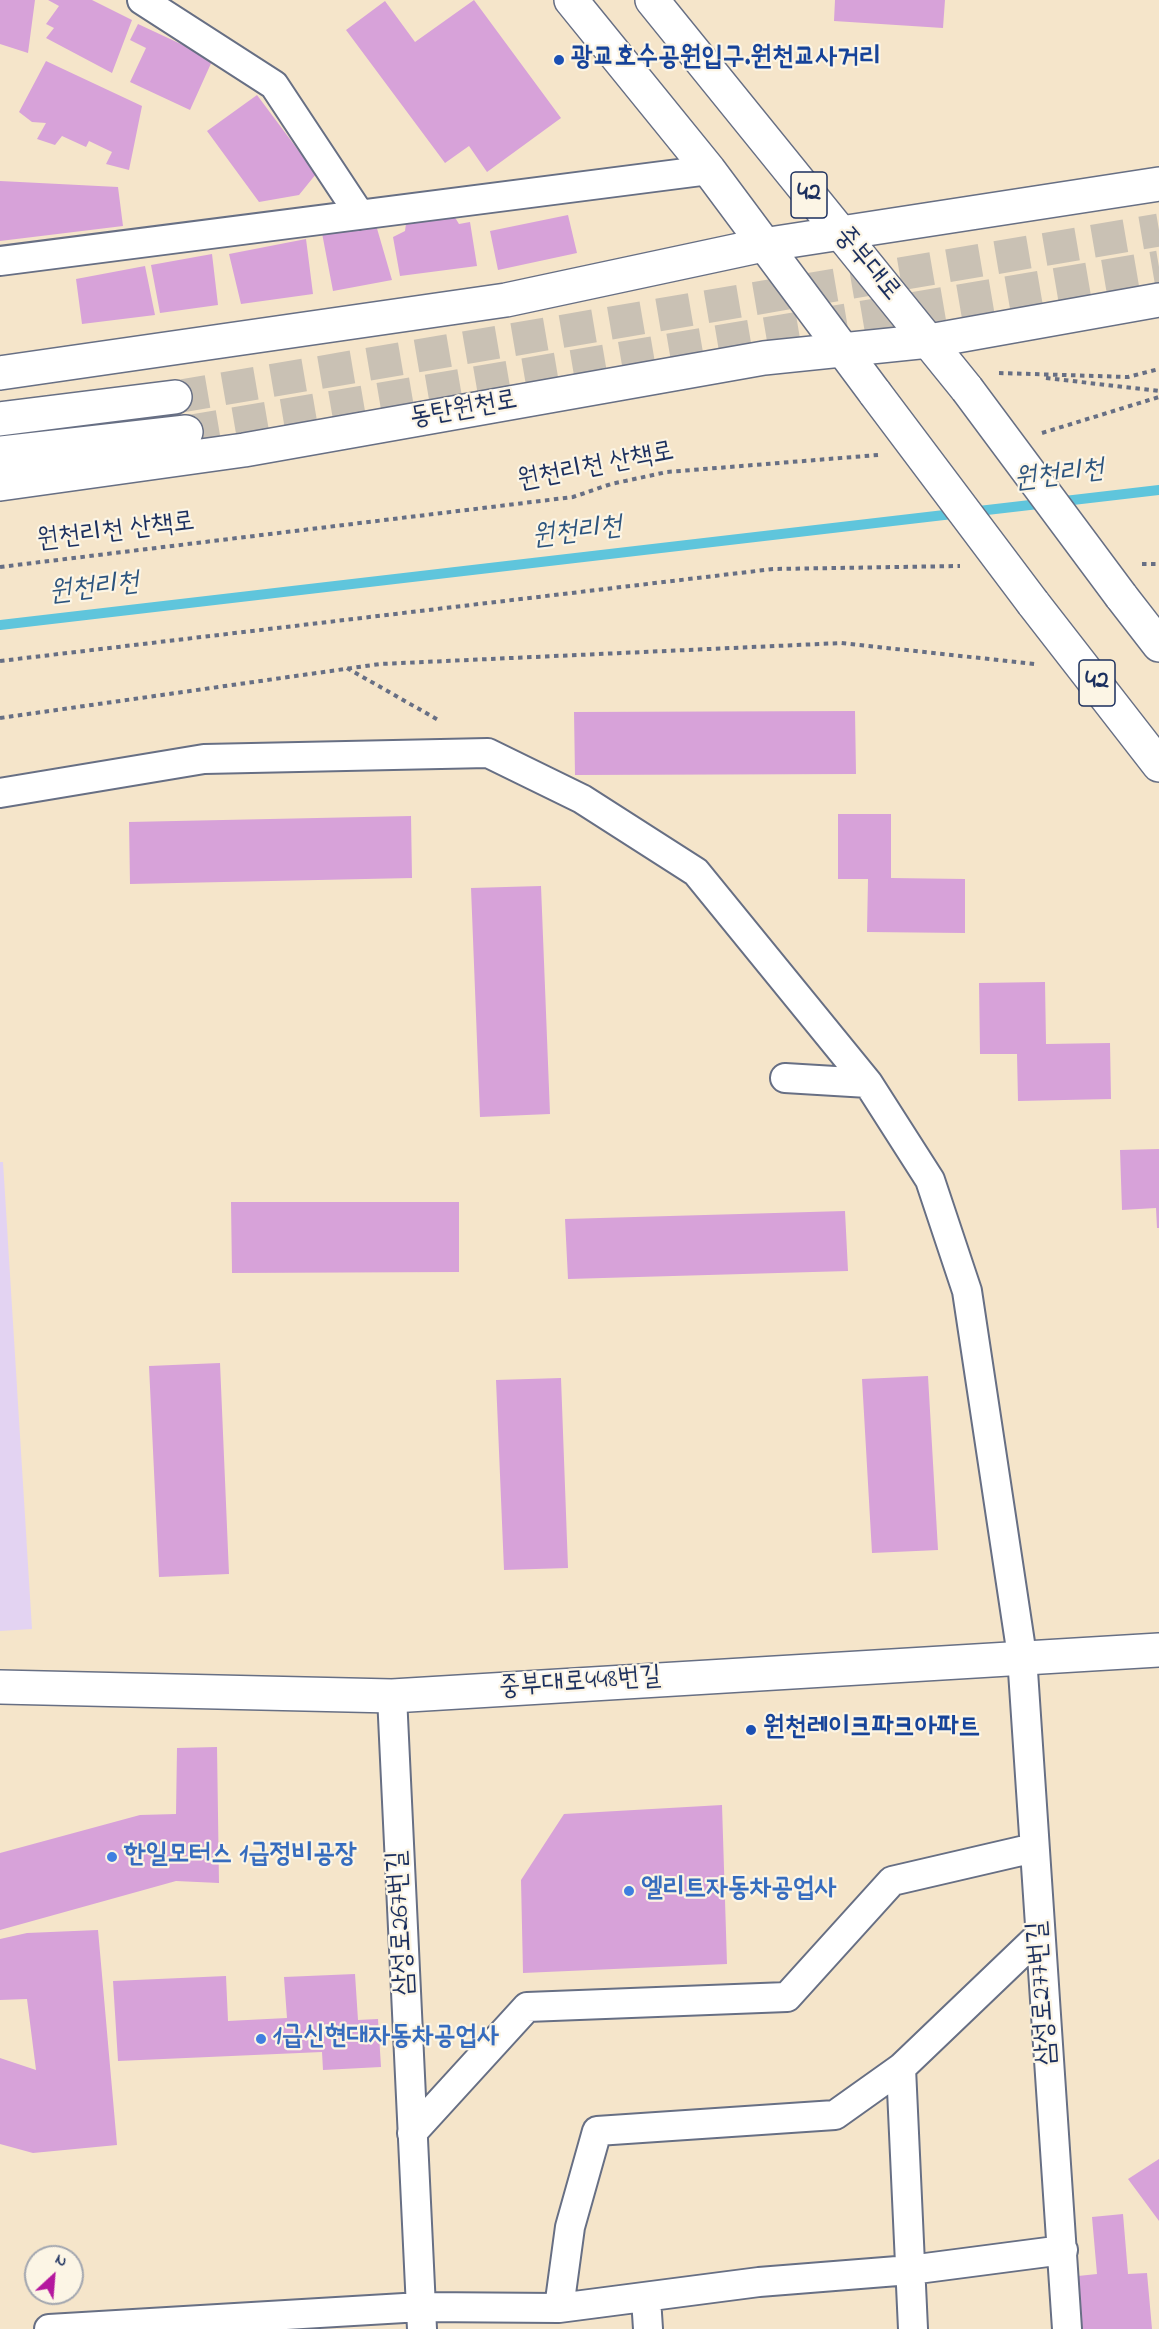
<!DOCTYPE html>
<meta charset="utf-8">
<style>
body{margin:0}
#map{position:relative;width:1159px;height:2329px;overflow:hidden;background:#f5e5ca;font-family:"Indie Flower",sans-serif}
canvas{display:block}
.north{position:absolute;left:24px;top:2245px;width:60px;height:60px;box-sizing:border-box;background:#fcf5e5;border:2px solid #a2a6af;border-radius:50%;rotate:26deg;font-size:16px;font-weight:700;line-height:24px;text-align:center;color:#1b2f5e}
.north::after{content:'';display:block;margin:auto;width:21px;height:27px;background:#b5179e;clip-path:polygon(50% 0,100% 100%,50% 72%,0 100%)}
</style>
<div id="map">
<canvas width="1159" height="2329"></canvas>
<div class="north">N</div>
</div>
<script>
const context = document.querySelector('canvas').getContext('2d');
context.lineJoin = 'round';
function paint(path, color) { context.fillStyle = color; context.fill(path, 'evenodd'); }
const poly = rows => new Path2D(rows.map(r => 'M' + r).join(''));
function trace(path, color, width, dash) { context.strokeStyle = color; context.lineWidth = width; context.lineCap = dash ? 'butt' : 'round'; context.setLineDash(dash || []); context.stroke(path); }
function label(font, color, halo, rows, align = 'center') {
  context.font = font + ' "Indie Flower","Poor Story",sans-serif'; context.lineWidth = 4.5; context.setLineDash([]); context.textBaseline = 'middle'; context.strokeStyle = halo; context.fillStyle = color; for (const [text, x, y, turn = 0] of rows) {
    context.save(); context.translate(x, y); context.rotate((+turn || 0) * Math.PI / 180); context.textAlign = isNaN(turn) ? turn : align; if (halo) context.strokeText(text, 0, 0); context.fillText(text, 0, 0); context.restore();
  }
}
paint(poly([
 [0,1162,3,1162,32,1629,0,1631]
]), '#e3d3f2');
trace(poly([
 [0,625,1159,490]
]), '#5fc5dc', 10);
paint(poly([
 [0,0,35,0,28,53,0,44],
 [48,0,92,0,132,20,112,73,46,38,54,28,46,24,59,6],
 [474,0,561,118,487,172,469,146,445,163,346,30,385,1,415,42],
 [835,0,945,0,943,28,834,21],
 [138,24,213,59,190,110,130,82,146,48,130,40],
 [46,61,142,106,129,170,106,164,112,152,89,141,86,147,62,136,55,145,37,139,46,123,32,122,19,112],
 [257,95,316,174,299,195,259,202,207,131],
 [0,181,118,187,123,226,0,241],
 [451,211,459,224,470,222,477,266,400,276,393,237,405,231,407,216],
 [568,215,577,253,498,270,490,231],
 [376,225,392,280,333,291,322,233],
 [306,239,313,294,241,304,229,254],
 [212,254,218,305,160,313,151,265],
 [145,266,155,315,82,324,76,279],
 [855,711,856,774,575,775,574,712],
 [838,814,891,814,891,878,965,879,965,933,867,932,868,879,838,879],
 [411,816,412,878,130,884,129,822],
 [541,886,550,1114,480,1117,471,888],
 [1045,982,1046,1044,1110,1043,1111,1099,1018,1101,1017,1054,980,1054,979,983],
 [1159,1149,1159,1228,1157,1228,1156,1208,1122,1210,1120,1150],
 [231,1202,459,1202,459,1272,232,1273],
 [845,1211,848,1271,568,1279,565,1219],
 [220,1363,229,1574,159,1577,149,1366],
 [928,1376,938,1550,872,1553,862,1379],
 [561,1378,568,1568,504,1570,496,1380],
 [217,1747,219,1883,176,1881,0,1930,0,1853,140,1815,176,1814,177,1748],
 [722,1805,727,1964,523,1973,521,1880,564,1814],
 [98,1930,117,2145,33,2153,0,2144,0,2058,36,2070,27,1999,0,2000,0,1939,27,1933],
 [355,1974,358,2020,378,2019,381,2067,323,2070,322,2052,118,2061,113,1981,226,1976,228,2021,287,2018,284,1977],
 [1159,2159,1159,2221,1128,2179],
 [1123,2214,1128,2274,1147,2273,1152,2329,1082,2329,1078,2276,1097,2274,1092,2217]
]), '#d7a2d9');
trace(poly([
 [175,397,1159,230],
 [186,432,1159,267]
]), '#c9c1b4', 33, [33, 16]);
const street = poly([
 [142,0,274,85,360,215],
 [0,261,709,170],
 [0,793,204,759,488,753,582,799,696,872,868,1083],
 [785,1078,868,1083,930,1180,967,1291,1022,1656,1067,2329],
 [392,1696,422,2329],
 [901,2068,913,2329],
 [412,2133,527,2007,787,1997,892,1881,1034,1848],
 [646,2298,648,2329],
 [559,2308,570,2227,597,2131,835,2115,901,2068,1040,1935],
 [49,2329,421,2307,559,2308,759,2282,910,2270,1063,2250]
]);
const secondary = poly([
 [0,373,506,300,763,245,1159,184],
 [0,419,175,397],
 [0,453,186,432],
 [0,484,244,450,764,358,929,341,1159,300],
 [0,1687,392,1696,1159,1650]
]);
const primary = poly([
 [571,0,709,170,875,393],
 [652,0,967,389],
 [1121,596,1159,645],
 [1033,603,1159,765]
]);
trace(street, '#676f84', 32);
trace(secondary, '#676f84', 36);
trace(primary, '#676f84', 36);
trace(poly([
 [999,373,1128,377,1159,369],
 [1046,378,1159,391],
 [1042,433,1159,397],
 [1142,564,1159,564],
 [0,567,573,497,611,484,667,472,878,455],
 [0,661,773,569,960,566],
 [347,668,440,721],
 [0,718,380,664,841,643,1035,664]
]), '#676f84', 4, [4.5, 4.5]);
trace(street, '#fff', 28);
trace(secondary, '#fff', 33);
trace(primary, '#fff', 33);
const primaryBridge = poly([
 [967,389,1121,596],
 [875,393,1033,603]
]);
trace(primaryBridge, '#676f84', 36, []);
trace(primaryBridge, '#fff', 33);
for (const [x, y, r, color] of [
 [559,60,6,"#1a4fb4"],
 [751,1730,6,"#1a4fb4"],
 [112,1857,6,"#3f7fe0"],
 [629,1891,6,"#3f7fe0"],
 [261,2039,6,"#3f7fe0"]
]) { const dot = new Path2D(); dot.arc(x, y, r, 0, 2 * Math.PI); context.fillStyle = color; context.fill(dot); trace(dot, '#fcf5e5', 2); }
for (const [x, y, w] of [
 [809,195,36],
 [1097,683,36]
]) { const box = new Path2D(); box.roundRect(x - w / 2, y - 23, w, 46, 4.5); context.fillStyle = '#fcf5e5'; context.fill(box); trace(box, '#1b2f5e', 1.5); }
label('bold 26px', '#1b2f5e', null, [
 ["42",809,195],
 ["42",1097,683]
]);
label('bold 27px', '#164399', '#fcf5e5', [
 ["광교호수공원입구.원천교사거리",571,60],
 ["원천레이크파크아파트",763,1730]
], 'left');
label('27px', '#1b2f5e', '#fcf5e5', [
 ["중부대로",866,265,50],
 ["동탄원천로",464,411,-10],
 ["원천리천 산책로",596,468,-11],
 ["원천리천 산책로",116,533,-7],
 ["중부대로448번길",580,1684,-4],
 ["삼성로267번길",403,1923,-93],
 ["삼성로277번길",1044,1993,-94]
]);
label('bold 27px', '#366cbe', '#fcf5e5', [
 ["한일모터스 1급정비공장",124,1857],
 ["엘리트자동차공업사",641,1891],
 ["1급신현대자동차공업사",273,2039]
], 'left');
label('italic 28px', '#2c547e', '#fcf5e5', [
 ["원천리천",1059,477,-7],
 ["원천리천",577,534,-7],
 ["원천리천",94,590,-7]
]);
</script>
